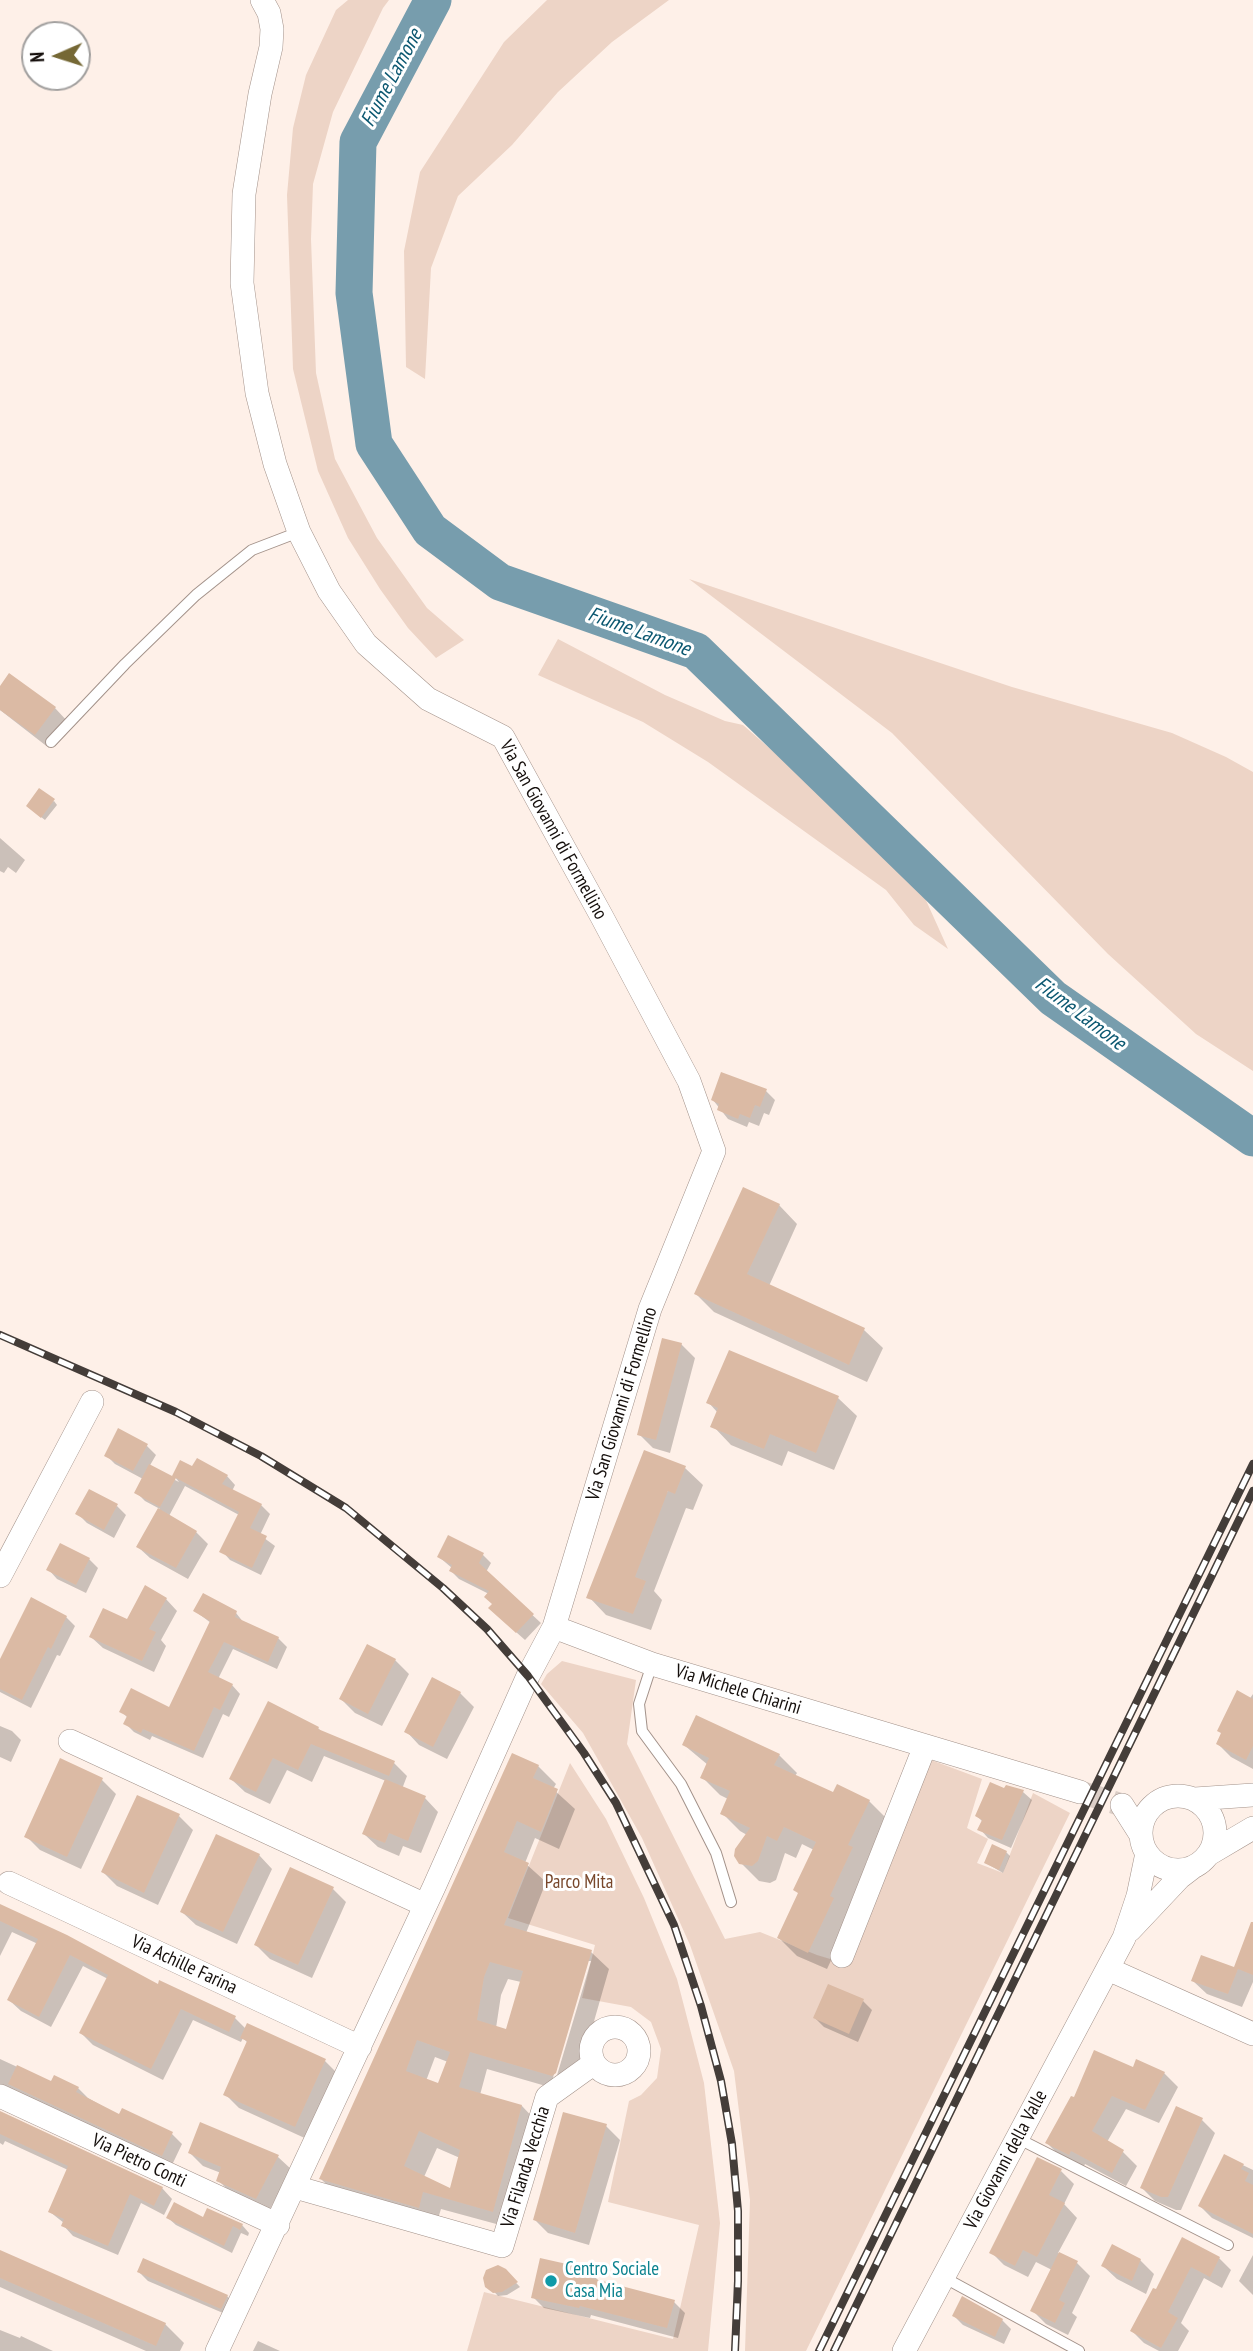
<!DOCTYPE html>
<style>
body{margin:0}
#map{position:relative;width:1253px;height:2351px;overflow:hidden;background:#fef0e8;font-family:"PT Sans Narrow",sans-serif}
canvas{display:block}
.north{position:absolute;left:21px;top:21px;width:70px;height:70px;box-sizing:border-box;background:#fff;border:2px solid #a19f9e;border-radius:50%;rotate:267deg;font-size:19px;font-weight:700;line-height:28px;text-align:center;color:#150f0c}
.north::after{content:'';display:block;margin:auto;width:24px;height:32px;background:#756835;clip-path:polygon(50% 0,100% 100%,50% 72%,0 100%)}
</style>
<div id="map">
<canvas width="1253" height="2351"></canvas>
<div class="north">N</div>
</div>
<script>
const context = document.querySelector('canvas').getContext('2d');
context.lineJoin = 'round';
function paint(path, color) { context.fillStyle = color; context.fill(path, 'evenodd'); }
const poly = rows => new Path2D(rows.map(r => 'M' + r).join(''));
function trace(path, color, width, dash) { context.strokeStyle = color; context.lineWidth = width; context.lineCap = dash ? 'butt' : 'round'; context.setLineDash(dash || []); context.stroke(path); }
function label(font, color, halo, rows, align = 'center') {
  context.font = font + ' "PT Sans Narrow",sans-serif'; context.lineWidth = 6; context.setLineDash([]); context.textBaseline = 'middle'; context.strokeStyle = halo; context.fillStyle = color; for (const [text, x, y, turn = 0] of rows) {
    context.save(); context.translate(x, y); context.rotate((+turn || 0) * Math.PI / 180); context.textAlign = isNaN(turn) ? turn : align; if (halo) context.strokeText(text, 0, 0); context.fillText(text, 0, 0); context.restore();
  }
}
paint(poly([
 [348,0,389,0,383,8,333,112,313,184,311,239,316,373,335,459,377,538,427,608,464,640,436,658,408,628,380,589,348,538,318,471,293,369,287,195,293,128,306,75,336,10],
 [547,0,669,0,612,42,558,92,512,145,458,196,431,268,425,379,406,367,404,251,420,172,504,42],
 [689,579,1012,687,1172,733,1226,757,1253,772,1253,1071,1196,1034,1108,954,892,733],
 [558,639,665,695,725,721,743,725,831,802,920,887,948,949,914,925,886,890,708,762,643,722,538,675],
 [562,1661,636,1680,627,1744,725,1939,760,1932,817,1955,847,1964,931,1760,982,1779,967,1828,988,1839,977,1863,1003,1873,1033,1793,1070,1813,806,2351,745,2351,750,2200,734,2071,690,1945,642,1838,583,1733,541,1684,547,1674],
 [570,1763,606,1819,644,1898,677,1979,704,2083,720,2223,708,2351,467,2351,484,2292,673,2339,699,2225,608,2202,629,2101,641,2095,657,2078,661,2049,651,2022,631,2007,582,1998,595,1945,508,1918]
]), '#edd4c6');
paint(poly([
 [0,689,55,708,68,722,49,748,0,710],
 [54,801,57,805,45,820,32,810],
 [0,838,25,860,16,873,8,867,4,873,0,871],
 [766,1091,775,1100,769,1115,764,1113,759,1126,749,1122,747,1127,728,1119,713,1100],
 [779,1205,797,1224,769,1286,864,1330,883,1348,867,1382,714,1312,696,1294],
 [681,1344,695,1358,670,1453,653,1448,639,1434],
 [730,1352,838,1398,857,1416,834,1470,788,1451,782,1466,731,1445,713,1426,718,1413,709,1403],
 [119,1431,147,1446,156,1455,149,1467,179,1482,174,1476,193,1469,227,1476,235,1485,232,1491,261,1505,270,1514,260,1535,275,1546,261,1575,230,1560,222,1551,239,1515,185,1486,169,1516,196,1532,208,1544,188,1579,150,1558,138,1547,160,1509,145,1501,136,1492,143,1479,115,1464,106,1455],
 [685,1468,703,1485,693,1510,686,1508,654,1591,662,1600,651,1630,606,1615,589,1597],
 [117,1506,126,1515,114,1538,87,1523,78,1514],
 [483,1555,491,1563,486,1572,541,1623,525,1640,498,1616,489,1594,459,1579,451,1571,452,1568,439,1557],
 [89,1559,98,1568,86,1593,57,1579,49,1570],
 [166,1599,177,1611,161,1640,166,1646,154,1672,103,1648,91,1637,127,1622],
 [195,1611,236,1613,244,1623,278,1638,287,1647,277,1669,233,1649,218,1679,232,1685,240,1694,229,1717,223,1714,203,1758,152,1736,150,1740,134,1732,125,1723,128,1718,121,1711,170,1710,211,1623],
 [66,1617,75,1626,60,1656,57,1655,31,1708,0,1692,0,1661],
 [395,1660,409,1674,382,1726,355,1713,341,1699],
 [460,1693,474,1707,447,1759,419,1745,406,1731],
 [1253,1694,1253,1769,1231,1757,1218,1744],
 [0,1726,12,1731,21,1740,11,1762,0,1757],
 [318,1728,323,1733,394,1763,407,1776,402,1789,425,1798,438,1812,421,1853,403,1846,399,1856,378,1847,364,1834,386,1781,324,1756,312,1782,287,1770,270,1804,245,1792,231,1779],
 [684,1745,779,1755,797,1773,795,1776,834,1795,869,1801,887,1819,866,1863,870,1867,851,1918,827,1969,797,1956,779,1938,800,1894,814,1850,802,1844,796,1858,785,1853,776,1880,770,1883,759,1881,740,1862,747,1835,740,1831,722,1813,728,1799,720,1795,702,1777,708,1765],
 [61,1761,102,1780,116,1794,81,1869,40,1850,26,1836],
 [538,1766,556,1784,553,1789,575,1809,559,1849,535,1838,525,1863,546,1882,526,1933,591,1952,609,1969,574,2091,570,2093,487,2069,480,2095,522,2106,539,2124,511,2228,441,2209,436,2225,339,2197,321,2179],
 [587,1961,591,1961,555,2082,552,2081],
 [508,1979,521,1982,507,2031,496,2028,501,1995],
 [435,2057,448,2062,439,2085,426,2081],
 [437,2148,460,2158,451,2190,424,2177],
 [1007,1787,1023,1792,1032,1800,1011,1848,988,1838,980,1829,983,1822,977,1816],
 [179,1816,193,1830,158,1905,117,1886,103,1872],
 [1006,1852,1010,1856,1003,1873,986,1863],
 [259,1855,272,1869,237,1944,196,1925,182,1912],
 [333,1889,346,1902,312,1978,270,1959,256,1945],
 [0,1906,159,1986,235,2018,246,2029,248,2026,325,2061,339,2075,309,2140,239,2108,225,2094,248,2043,243,2038,241,2042,193,2020,163,2080,93,2045,81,2033,108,1979,83,1966,51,2027,21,2011,9,2000,38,1944,12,1932,0,1956],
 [1253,1922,1253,1982,1242,2007,1207,1994,1193,1981,1235,1970],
 [863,2001,872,2010,858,2042,824,2027,815,2018],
 [0,2059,52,2083,78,2088,88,2098,120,2116,172,2134,182,2144,172,2165,0,2098],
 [1134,2069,1164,2073,1178,2087,1159,2123,1126,2109,1107,2142,1123,2152,1137,2166,1126,2186,1085,2164,1083,2168,1061,2157,1047,2143],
 [0,2113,162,2188,172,2199,164,2215,141,2203,118,2255,73,2236,63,2225,64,2223,50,2212,68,2170,5,2141,3,2145,0,2143],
 [1202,2120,1215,2133,1181,2210,1176,2210,1155,2201,1142,2188],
 [201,2124,278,2157,291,2169,269,2211,231,2193,218,2180,221,2173,203,2166,190,2153],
 [606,2126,620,2140,589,2245,548,2233,535,2220],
 [1224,2156,1253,2170,1253,2238,1212,2218,1200,2206],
 [1061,2171,1074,2184,1064,2204,1077,2218,1058,2253,1077,2263,1090,2276,1072,2313,1077,2317,1068,2335,1046,2324,1033,2311,1052,2270,1036,2262,1028,2277,1004,2265,991,2252],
 [168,2218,204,2219,242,2225,249,2233,248,2236,241,2233,232,2253,176,2225],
 [1182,2240,1219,2258,1231,2270,1222,2288,1204,2278,1181,2323,1189,2331,1178,2351,1159,2351,1144,2343,1132,2331,1156,2292],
 [0,2252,165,2324,184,2343,180,2351,146,2351,0,2287],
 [1253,2255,1253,2295,1239,2281],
 [1140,2260,1154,2274,1146,2294,1117,2279,1103,2266],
 [502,2268,520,2287,507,2295,498,2296,485,2282],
 [588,2270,599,2281,674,2302,685,2313,678,2338,591,2315,590,2318,544,2308,533,2297],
 [139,2272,227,2296,236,2305,230,2316,148,2281],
 [954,2316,1002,2320,1011,2329,1004,2344,963,2325],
 [0,2330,20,2338,21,2336,53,2351,0,2351],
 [258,2341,280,2351,253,2351]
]), '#0003');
trace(poly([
 [433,0,358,142,354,293,374,444,430,530,500,582,696,651,1053,998,1253,1138]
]), '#779dad', 37);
paint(poly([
 [9,673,56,707,35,735,0,710,0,686],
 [39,788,55,799,41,818,26,806],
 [721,1072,767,1089,760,1107,755,1105,750,1118,740,1114,738,1119,717,1110,719,1104,711,1100],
 [743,1187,780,1204,747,1274,865,1328,849,1365,694,1294],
 [662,1338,682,1343,656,1440,637,1435],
 [729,1350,839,1396,816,1453,770,1434,764,1449,710,1427,718,1408,706,1403],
 [118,1428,148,1444,133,1471,104,1456],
 [644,1450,686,1466,675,1494,668,1491,635,1577,646,1581,633,1614,586,1598],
 [197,1458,228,1475,222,1484,262,1504,250,1528,267,1536,252,1568,219,1552,239,1512,176,1478,160,1507,134,1493,149,1464,174,1477,172,1476,180,1460,192,1466],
 [89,1489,118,1504,104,1530,75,1514],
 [158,1508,197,1531,176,1568,136,1547],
 [448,1535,484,1553,479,1563,534,1614,516,1633,488,1608,492,1604,484,1597,489,1591,449,1571,452,1565,437,1557],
 [60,1543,90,1558,76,1585,46,1570],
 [145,1585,167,1598,149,1629,156,1632,142,1661,89,1637,103,1608,127,1619],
 [203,1593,237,1611,235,1617,279,1637,268,1662,224,1642,208,1672,233,1684,220,1710,214,1707,194,1751,143,1729,141,1733,123,1724,127,1716,119,1712,131,1688,169,1707,210,1621,193,1611],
 [31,1597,67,1616,51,1649,48,1647,22,1700,0,1689,0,1659],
 [367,1644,396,1659,368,1714,339,1699],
 [432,1677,461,1692,433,1747,404,1732],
 [1237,1690,1253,1699,1253,1746,1246,1760,1216,1744,1221,1733,1217,1731],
 [268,1701,319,1727,318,1729,395,1761,389,1776,311,1744,298,1770,273,1758,256,1792,229,1779],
 [696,1715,780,1754,774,1765,833,1792,837,1784,870,1800,848,1845,853,1847,830,1896,834,1898,808,1953,777,1938,798,1893,793,1890,816,1842,784,1827,777,1841,767,1836,758,1861,752,1866,739,1864,734,1856,735,1849,750,1828,720,1814,730,1791,700,1778,709,1758,682,1745],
 [512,1753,539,1765,533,1778,558,1789,541,1832,517,1821,504,1852,529,1863,504,1925,592,1950,556,2073,552,2076,470,2052,459,2087,522,2105,493,2212,423,2192,419,2208,319,2179],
 [490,1962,523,1971,506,2029,477,2020,484,1977],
 [417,2040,450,2052,438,2083,406,2071],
 [419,2131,460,2150,450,2188,404,2166],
 [60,1758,103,1778,67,1857,24,1837],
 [385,1779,426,1796,408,1841,389,1833,385,1843,362,1834],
 [990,1782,1004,1788,1006,1785,1024,1790,1002,1840,977,1830,982,1820,975,1816],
 [137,1795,180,1814,144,1893,101,1872],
 [216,1834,260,1854,223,1932,180,1912],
 [992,1844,1007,1851,999,1870,984,1863],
 [290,1867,334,1887,298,1965,254,1945],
 [0,1904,67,1935,158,1984,159,1980,236,2016,229,2032,181,2009,151,2069,79,2033,108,1975,70,1955,39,2017,7,2000,38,1939,0,1921],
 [1251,1922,1253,1922,1253,1975,1238,1969,1228,1994,1191,1981,1201,1955,1234,1967],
 [828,1984,864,1999,849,2034,813,2018],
 [247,2023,326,2059,295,2127,223,2095,247,2041,240,2038],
 [1094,2050,1133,2067,1136,2059,1165,2072,1145,2110,1112,2096,1092,2131,1124,2150,1112,2173,1071,2151,1069,2155,1045,2143,1071,2096,1074,2097],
 [17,2065,51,2081,54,2075,79,2087,76,2092,119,2114,122,2108,173,2132,162,2156,8,2084],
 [1176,2106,1203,2118,1168,2197,1161,2197,1140,2188],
 [0,2111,163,2187,154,2206,130,2194,108,2246,61,2226,64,2219,48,2212,68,2166,0,2134],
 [563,2112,607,2124,575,2233,533,2220],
 [200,2122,279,2155,256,2199,216,2181,221,2167,188,2153],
 [1224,2154,1244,2164,1241,2169,1249,2173,1245,2181,1253,2185,1253,2234,1198,2206],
 [1037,2157,1062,2169,1049,2195,1065,2203,1037,2257,1023,2250,1015,2266,989,2253],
 [174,2202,203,2217,207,2208,243,2224,240,2230,233,2226,224,2246,166,2218],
 [1182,2237,1220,2257,1210,2277,1191,2267,1168,2312,1178,2318,1161,2348,1130,2331,1153,2288,1156,2289],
 [1112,2244,1141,2259,1132,2281,1101,2266],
 [0,2250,166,2323,156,2346,0,2278],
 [1059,2252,1078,2261,1059,2300,1065,2303,1055,2323,1030,2311],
 [143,2258,228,2295,221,2309,137,2272],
 [540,2258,589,2269,587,2277,675,2300,667,2328,580,2306,579,2308,531,2298],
 [498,2265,506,2269,518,2282,502,2292,493,2293,485,2287,483,2278,486,2270],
 [962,2296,1003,2319,995,2337,952,2316]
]), '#dbbaa4');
trace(poly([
 [1080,1792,1122,1805]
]), '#dbcec7', 23, [23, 11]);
const lane = poly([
 [51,742,125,664,196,595,252,550,299,532],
 [652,1664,639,1704,642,1731,681,1784,716,1853,731,1902],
 [1017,2138,1228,2245],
 [943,2277,1079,2351]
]);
const street = poly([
 [0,1576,92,1402],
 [554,1627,652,1664,1080,1792],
 [70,1741,425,1905],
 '1141 1833a37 37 0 1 1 74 0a37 37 0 1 1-74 0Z',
 [1195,1799,1253,1795],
 [1122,1805,1141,1835],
 [1209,1854,1253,1828],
 [9,1883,360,2047],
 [1130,1930,1179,1878,1192,1868],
 [842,1956,925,1746],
 [1108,1969,1253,2034],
 '591 2051a24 24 0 1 1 48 0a24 24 0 1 1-48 0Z',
 [0,2096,278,2225],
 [295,2187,502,2246,547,2097,593,2064],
 [217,2351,434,1887,528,1676,554,1627,650,1309,714,1151,689,1081,602,917,503,737,428,699,366,644,329,591,299,532,275,464,257,393,242,283,244,194,260,94,271,47,272,29,269,13,262,0],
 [904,2351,1124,1938,1138,1896,1147,1853]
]);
trace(lane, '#a3928a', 12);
trace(street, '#a3928a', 24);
trace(lane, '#fff', 10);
trace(street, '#fff', 23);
const rail = poly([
 [0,1335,176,1412,261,1456,346,1508,443,1588,487,1629,528,1676,584,1753,616,1803,674,1925,701,2006,721,2081,732,2144,738,2211,738,2281,735,2351],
 [819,2351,1253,1464],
 [834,2351,1253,1491]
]);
trace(rail, '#443d39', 8);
trace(rail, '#fff', 5, [16]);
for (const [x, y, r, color] of [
 [551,2281,7,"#0f9aa8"]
]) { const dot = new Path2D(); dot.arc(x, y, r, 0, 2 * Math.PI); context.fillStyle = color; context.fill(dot); trace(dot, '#fff', 2.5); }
label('19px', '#150f0c', '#fff', [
 ["Via San Giovanni di Formellino",553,830,61],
 ["Via San Giovanni di Formellino",622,1404,-73],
 ["Via Michele Chiarini",738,1690,17],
 ["Via Achille Farina",184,1965,25],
 ["Via Giovanni della Valle",1006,2160,-62],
 ["Via Pietro Conti",139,2161,25],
 ["Via Filanda Vecchia",526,2167,-73]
]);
label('19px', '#78472b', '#fff', [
 ["Parco Mita",579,1883]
]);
label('19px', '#0d838f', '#fff', [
 ["Centro Sociale",565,2270],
 ["Casa Mia",565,2292]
], 'left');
label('italic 21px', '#0c5871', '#fff', [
 ["Fiume Lamone",392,78,-62],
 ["Fiume Lamone",639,632,20],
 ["Fiume Lamone",1080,1014,37]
]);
</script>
